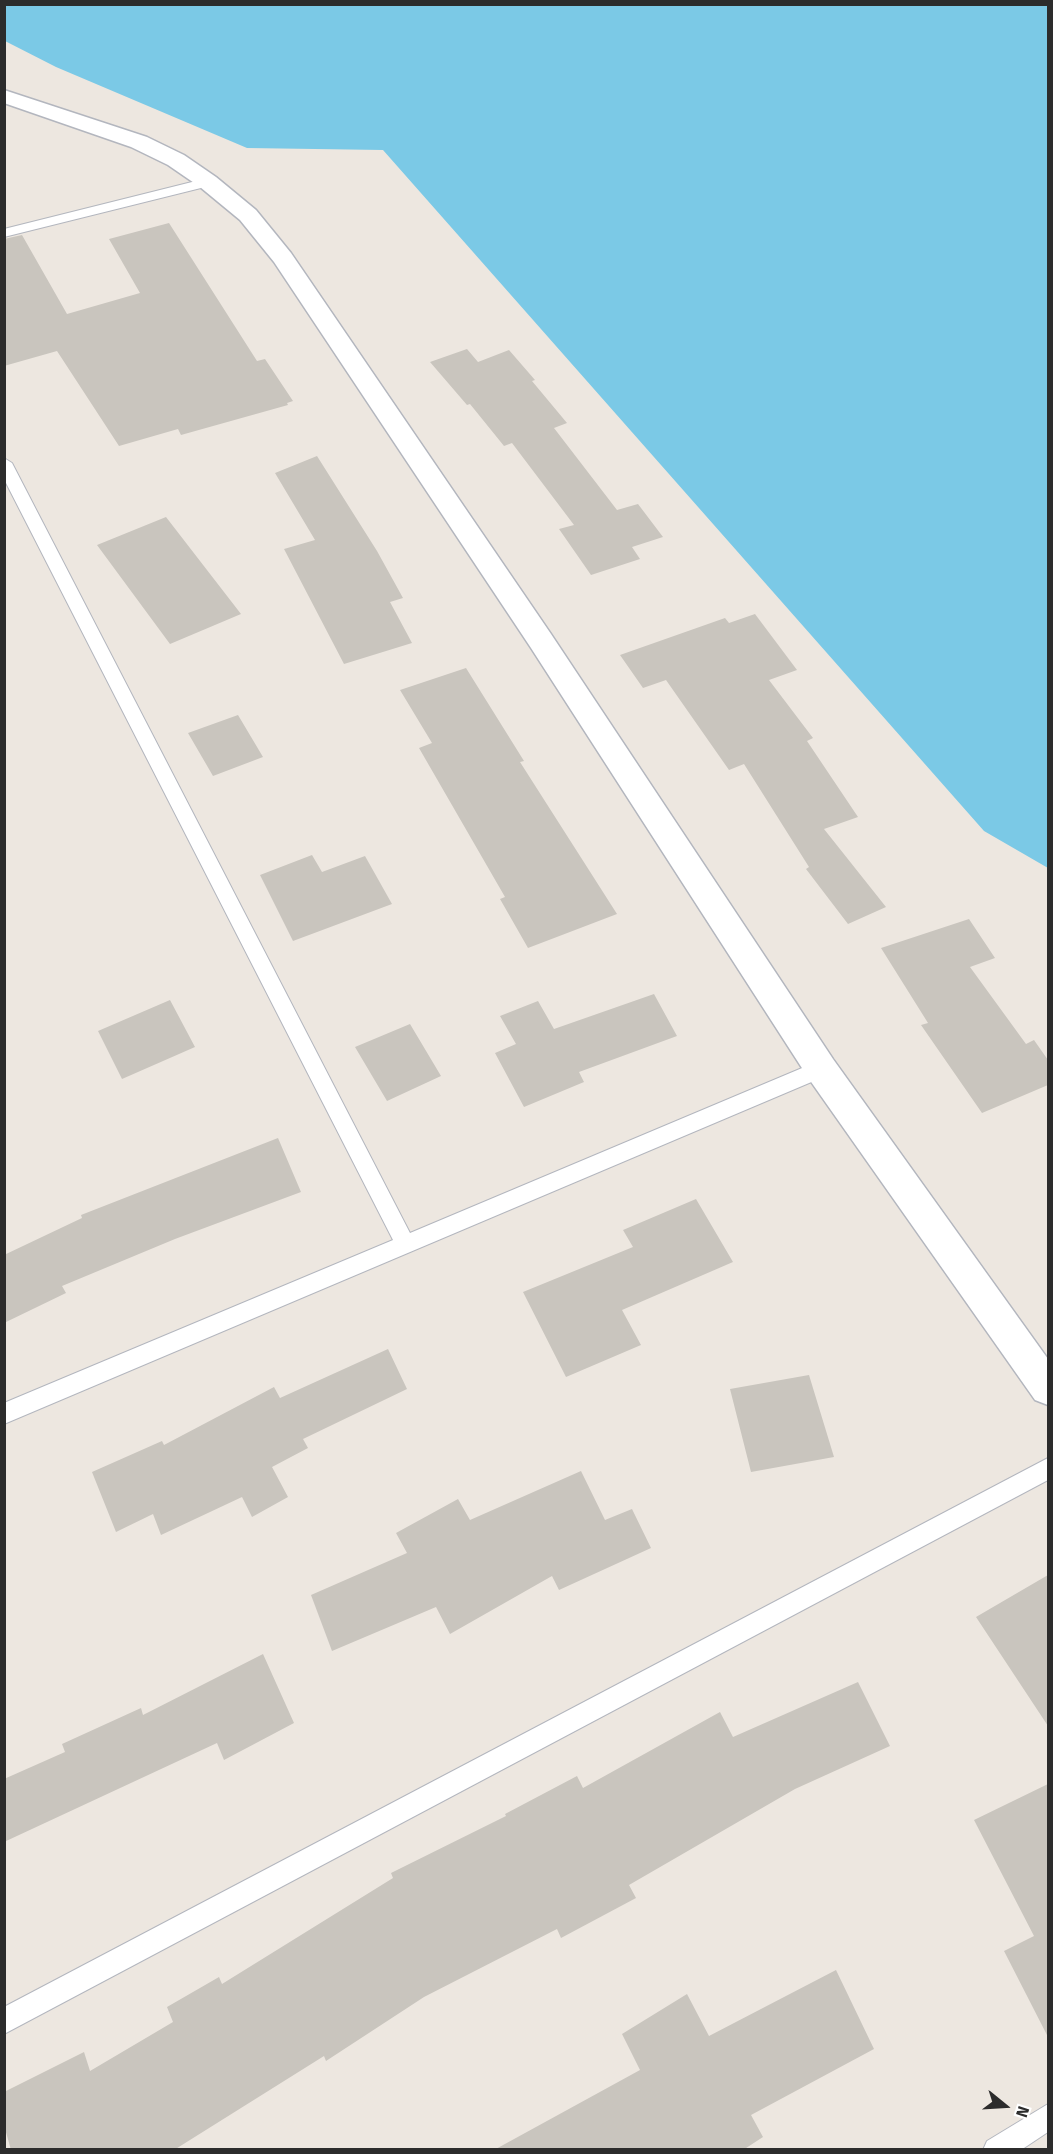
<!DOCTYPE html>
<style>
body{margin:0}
#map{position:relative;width:1053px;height:2154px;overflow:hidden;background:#ede7e0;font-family:"Fira Sans",sans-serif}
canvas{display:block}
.frame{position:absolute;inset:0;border:6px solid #2c2c2c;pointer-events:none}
.north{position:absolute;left:975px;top:2076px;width:60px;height:60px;-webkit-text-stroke:4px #fff;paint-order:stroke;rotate:108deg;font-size:16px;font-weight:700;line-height:24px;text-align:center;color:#2c2c2c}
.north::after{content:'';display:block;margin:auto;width:21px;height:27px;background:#2c2c2c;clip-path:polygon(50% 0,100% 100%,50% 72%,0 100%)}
</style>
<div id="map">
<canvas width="1053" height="2154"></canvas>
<div class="frame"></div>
<div class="north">N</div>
</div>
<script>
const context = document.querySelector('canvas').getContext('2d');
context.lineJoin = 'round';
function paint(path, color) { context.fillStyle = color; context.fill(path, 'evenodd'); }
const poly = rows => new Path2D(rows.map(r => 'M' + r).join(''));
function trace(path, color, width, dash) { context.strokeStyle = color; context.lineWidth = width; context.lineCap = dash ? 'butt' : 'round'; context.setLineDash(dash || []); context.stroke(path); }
paint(poly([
 [4,5,1048,5,1048,868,984,831,383,150,247,148,56,67,5,41]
]), '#7bc9e6');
paint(poly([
 [169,223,257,361,265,359,293,401,287,403,288,405,181,435,178,429,119,446,57,351,4,366,4,239,22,235,67,314,140,293,109,239],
 [467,349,478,362,509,350,535,380,532,381,567,423,554,428,617,510,638,504,663,537,632,547,640,559,591,575,559,529,574,525,512,443,504,446,470,404,467,405,430,362],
 [317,456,377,551,403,598,390,602,412,643,344,664,284,549,315,540,275,473],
 [166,517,241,614,170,644,97,545],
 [755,614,797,670,769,680,813,738,807,741,858,817,824,829,886,907,848,924,806,869,809,867,744,764,729,770,666,680,643,688,620,655,725,618,729,623],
 [466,668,524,761,520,762,617,914,528,948,500,899,505,897,419,748,432,743,400,690],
 [238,715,263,757,213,776,188,733],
 [312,855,322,872,365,856,392,904,293,941,260,875],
 [969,919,995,958,970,967,1026,1044,1034,1040,1048,1060,1048,1085,982,1113,921,1025,928,1023,881,948],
 [654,994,677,1036,579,1072,584,1082,524,1107,495,1053,516,1044,500,1016,538,1001,554,1029],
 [170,1000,195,1047,122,1079,98,1031],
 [410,1024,441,1076,387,1101,355,1047],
 [278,1138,301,1192,175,1239,62,1286,66,1293,4,1323,4,1255,82,1218,81,1215],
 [696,1199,733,1262,622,1310,641,1345,566,1377,523,1292,633,1247,623,1230],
 [388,1349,407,1389,303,1439,308,1448,272,1467,288,1497,252,1517,242,1497,161,1535,153,1514,116,1532,92,1472,162,1441,164,1445,274,1387,280,1398],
 [809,1375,834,1457,751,1472,730,1389],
 [581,1471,605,1520,632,1509,651,1548,559,1590,552,1576,450,1634,436,1607,332,1651,311,1595,407,1553,396,1533,458,1499,470,1520],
 [1048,1575,1048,1726,976,1617],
 [263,1654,294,1723,224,1760,217,1743,4,1842,4,1779,65,1752,62,1744,141,1708,143,1715],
 [858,1682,890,1746,795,1789,629,1885,636,1898,561,1938,557,1929,424,1997,326,2061,324,2056,174,2150,11,2150,4,2125,4,2092,84,2052,90,2071,173,2022,167,2007,219,1977,222,1984,393,1878,391,1873,506,1816,505,1814,577,1776,583,1788,720,1712,733,1737],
 [1048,1784,1048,2037,1004,1951,1034,1936,974,1820],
 [836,1970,874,2049,751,2115,763,2137,743,2150,494,2150,640,2070,622,2034,687,1994,709,2036]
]), '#c9c5be');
const service = poly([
 [208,178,215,182,213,185,4,237,4,229,208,178],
 [4,458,12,463,410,1233,814,1063,821,1061,828,1063,831,1069,828,1075,4,1424,4,1403,393,1240,4,479,4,458],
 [1048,1458,1048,1480,4,2034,4,2007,1048,1458],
 [1048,2104,1048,2132,1021,2150,983,2150,987,2141,1048,2104]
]);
const minor = poly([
 [4,90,147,137,184,155,216,177,256,210,291,253,551,634,833,1059,1048,1359,1048,1405,1035,1400,809,1079,531,648,274,262,240,220,200,187,168,165,131,147,4,103,4,90]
]);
trace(service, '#b3b6be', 2);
trace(minor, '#b3b6be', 3);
paint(service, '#fff');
paint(minor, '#fff');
</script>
